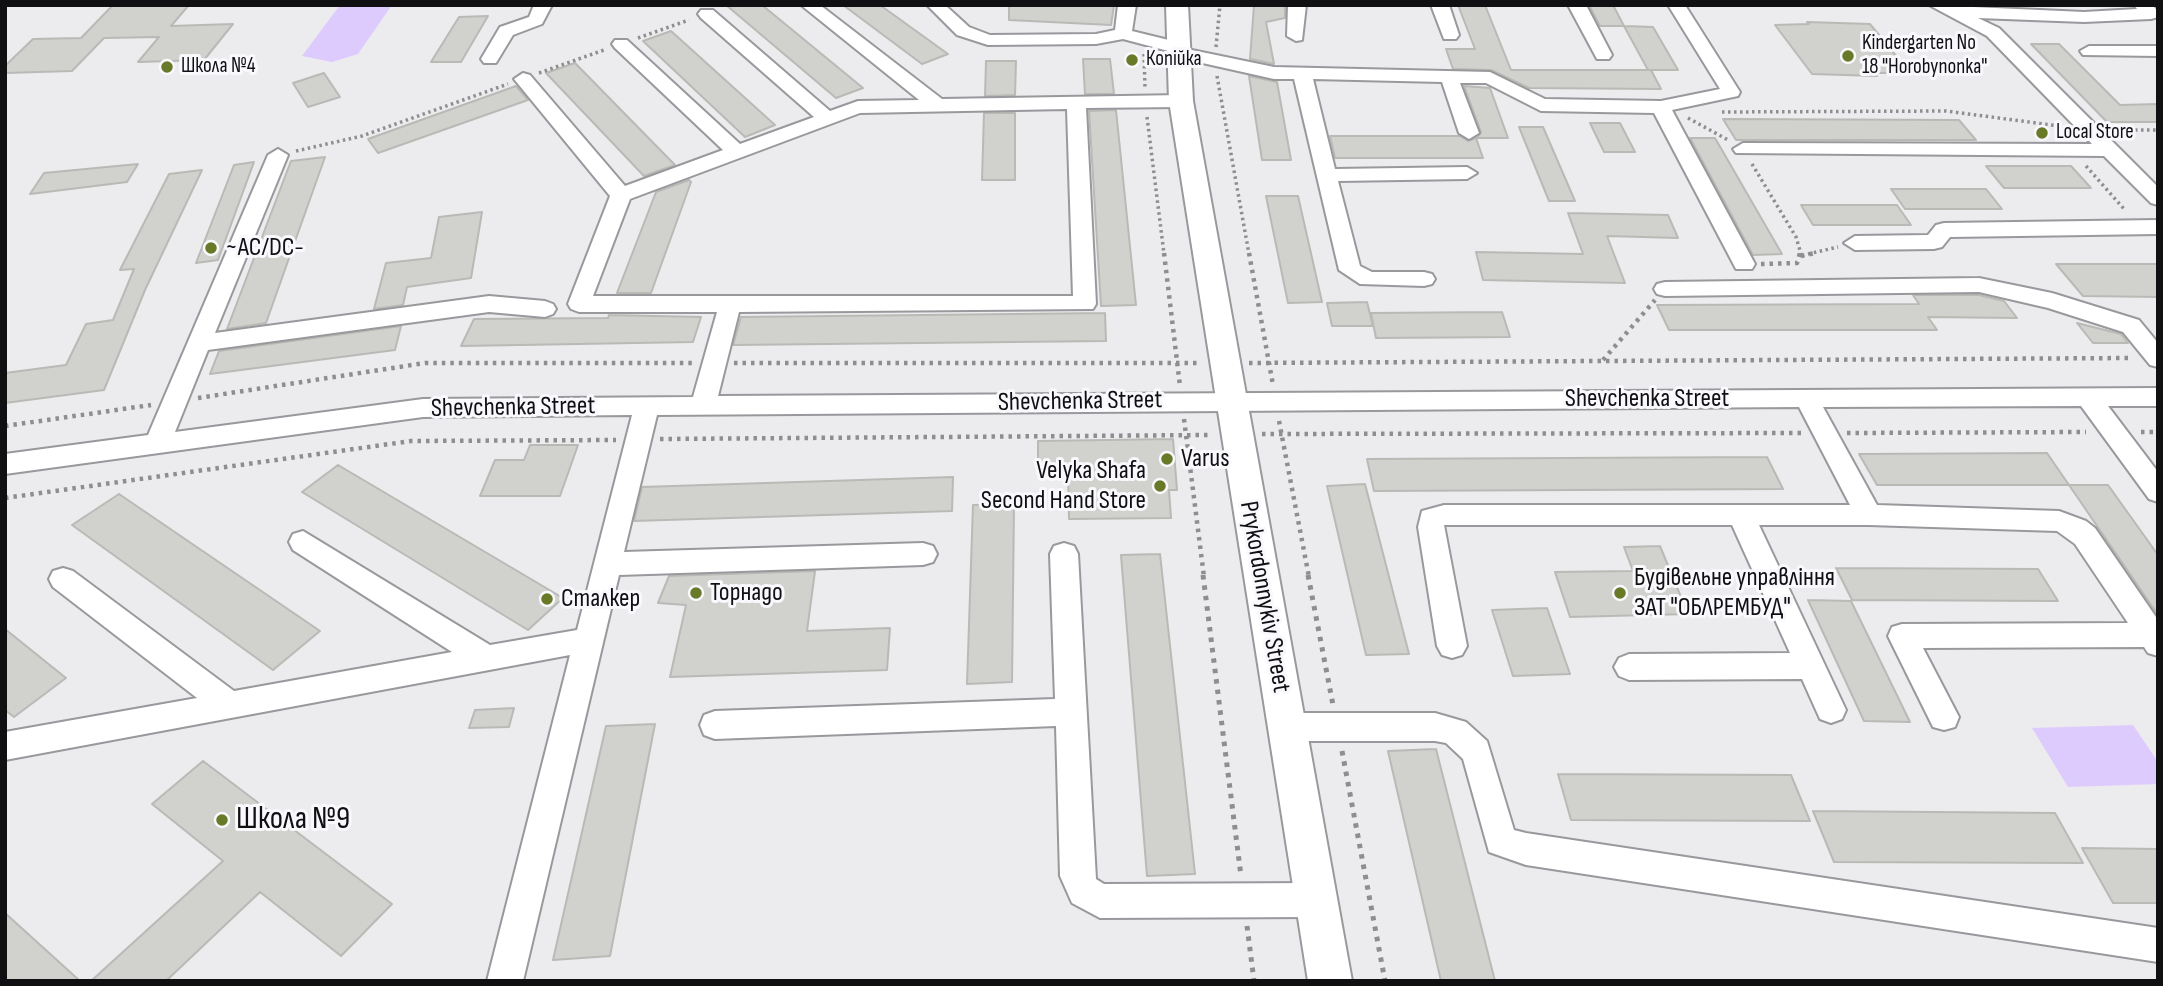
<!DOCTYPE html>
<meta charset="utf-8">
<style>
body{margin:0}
#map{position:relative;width:2163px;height:986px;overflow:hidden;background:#ecebee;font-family:"Sofia Sans Condensed",sans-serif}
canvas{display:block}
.frame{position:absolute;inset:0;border:7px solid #100f11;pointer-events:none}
</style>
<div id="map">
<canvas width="2163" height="986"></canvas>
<div class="frame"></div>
</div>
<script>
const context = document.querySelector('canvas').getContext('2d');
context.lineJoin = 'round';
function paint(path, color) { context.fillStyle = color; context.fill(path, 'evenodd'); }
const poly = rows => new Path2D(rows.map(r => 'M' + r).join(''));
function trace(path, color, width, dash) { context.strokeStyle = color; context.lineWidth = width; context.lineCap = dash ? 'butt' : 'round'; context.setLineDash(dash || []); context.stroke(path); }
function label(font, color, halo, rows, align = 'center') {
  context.font = font + ' "Sofia Sans Condensed",sans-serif'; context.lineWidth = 6; context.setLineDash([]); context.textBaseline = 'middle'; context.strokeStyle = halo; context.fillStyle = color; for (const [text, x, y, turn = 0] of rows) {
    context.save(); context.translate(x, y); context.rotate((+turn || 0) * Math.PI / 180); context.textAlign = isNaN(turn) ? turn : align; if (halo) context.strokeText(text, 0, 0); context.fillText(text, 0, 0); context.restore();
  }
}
paint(poly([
 [340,5,392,5,358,54,332,62,302,56],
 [2133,725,2158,762,2158,784,2068,787,2032,728]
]), '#decbfe');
const building = poly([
 [113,5,189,5,171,26,233,24,204,60,138,62,159,37,104,38,72,71,5,73,5,66,33,39,81,38,113,5],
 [726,5,762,5,863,88,836,98,726,5],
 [843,5,880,5,948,54,922,64,843,5],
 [1009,5,1114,5,1111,25,1009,20,1009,5],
 [1254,5,1285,5,1285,18,1266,22,1274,64,1250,59,1254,5],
 [1458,5,1485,5,1511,70,1651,70,1661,89,1529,88,1491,70,1453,69,1446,49,1475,49,1458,5],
 [1589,5,1613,5,1624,26,1600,26,1589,5],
 [488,16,461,62,431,62,459,17,488,16],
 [1807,22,1870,24,1910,73,1875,73,1877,76,1812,74,1775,25,1809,24,1807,22],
 [1624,26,1653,27,1678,70,1648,70,1624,26],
 [671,31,775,125,745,137,643,41,671,31],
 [2031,44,2059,44,2120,105,2158,104,2158,122,2107,122,2031,44],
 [1083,59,1110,59,1114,94,1085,94,1083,59],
 [986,61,1016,61,1015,95,985,96,986,61],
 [575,63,675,165,644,176,546,73,575,63],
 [324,73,340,97,308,107,293,83,324,73],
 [1249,76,1277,82,1291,160,1262,160,1249,76],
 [516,86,528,100,378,153,368,139,516,86],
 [1464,86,1490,88,1508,138,1477,138,1481,132,1464,86],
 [1116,110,1136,305,1101,306,1089,111,1116,110],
 [984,113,1015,113,1015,180,982,180,984,113],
 [1723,119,1959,120,1976,140,1736,140,1723,119],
 [1590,123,1620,123,1635,152,1604,152,1590,123],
 [1519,127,1543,127,1575,201,1549,201,1519,127],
 [1330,136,1460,136,1468,141,1476,138,1483,158,1335,158,1330,136],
 [1690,138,1715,138,1782,254,1753,255,1690,138],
 [325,157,266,323,227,329,291,161,325,157],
 [254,162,218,260,196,263,234,165,254,162],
 [138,164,127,182,30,194,44,173,138,164],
 [1986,166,2071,166,2091,188,2004,188,1986,166],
 [202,170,145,290,104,390,5,403,5,373,66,365,86,324,113,320,134,269,120,270,169,174,202,170],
 [689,180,691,182,651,293,617,293,656,192,689,180],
 [1891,189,1986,189,2002,209,1905,209,1891,189],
 [1266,196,1298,196,1322,302,1288,303,1266,196],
 [1801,205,1897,205,1911,225,1813,225,1801,205],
 [482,212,471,278,407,287,403,305,374,309,386,263,431,258,439,217,482,212],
 [1568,213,1668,215,1678,238,1607,236,1625,283,1483,280,1476,252,1583,254,1568,213],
 [2056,264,2158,264,2158,297,2083,296,2056,264],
 [1913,295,1979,295,2004,301,2017,318,1928,317,1937,330,1669,330,1657,305,1919,304,1913,295],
 [1367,302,1373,326,1332,326,1327,303,1367,302],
 [1502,312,1510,337,1376,338,1371,313,1502,312],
 [1105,313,1106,341,733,345,741,317,1105,313],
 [609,315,701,317,693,342,461,346,474,319,608,318,609,315],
 [2077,323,2121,334,2128,343,2093,343,2077,323],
 [401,326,395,350,210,374,219,351,401,326],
 [1173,439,1177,490,1169,490,1171,518,1069,519,1068,468,1038,469,1038,441,1173,439],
 [530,445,578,445,560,496,480,496,495,460,524,460,530,445],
 [2047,453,2069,485,1877,485,1859,454,2047,453],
 [1767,457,1783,489,1374,491,1367,459,1767,457],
 [338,465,563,598,528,630,302,492,338,465],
 [953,477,952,511,634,521,642,487,953,477],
 [1365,484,1409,654,1366,655,1327,486,1365,484],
 [2069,485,2108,485,2158,555,2158,615,2069,485],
 [119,494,320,631,273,670,72,525,119,494],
 [1014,504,1012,682,967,684,973,505,1014,504],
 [1660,546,1688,614,1570,617,1555,572,1633,571,1624,547,1660,546],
 [1160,554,1195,874,1147,876,1121,555,1160,554],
 [1836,568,2038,569,2058,601,1852,600,1836,568],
 [815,571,807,631,890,628,887,670,670,677,686,605,658,603,669,576,815,571],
 [1808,600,1851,601,1910,722,1864,721,1808,600],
 [1547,608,1570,674,1513,676,1492,610,1547,608],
 [5,629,66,678,14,717,5,710,5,629],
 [514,708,509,727,469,728,475,710,514,708],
 [655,724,610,956,553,960,606,726,655,724],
 [1436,749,1495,981,1441,981,1388,751,1436,749],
 [203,761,392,904,341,956,260,892,166,981,91,981,223,861,152,804,203,761],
 [1558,774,1791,775,1810,821,1571,820,1558,774],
 [1813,811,2055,813,2083,863,1834,862,1813,811],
 [2082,848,2158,849,2158,903,2113,903,2082,848],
 [5,913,80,981,5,981,5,913]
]);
paint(building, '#d1d2ce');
trace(building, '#b9bab6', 2);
const minor = poly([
 [534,5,552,5,542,24,513,35,496,63,484,63,481,59,500,27,529,17,534,5],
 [801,5,820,5,942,99,1181,95,1191,101,1181,107,1086,108,1096,304,1093,309,739,312,718,396,2158,388,2158,406,2108,406,2158,472,2158,502,2149,499,2081,406,1823,407,1877,505,2059,511,2086,521,2095,528,2158,620,2158,656,2148,653,2144,647,1923,648,1959,717,1955,727,1944,730,1933,727,1888,636,1892,627,1902,624,2128,623,2075,544,2057,531,1869,525,1759,525,1846,710,1842,719,1831,723,1820,719,1802,679,1629,680,1619,676,1614,667,1619,658,1629,654,1790,653,1732,525,1444,525,1467,646,1462,655,1452,658,1442,655,1437,646,1418,527,1422,511,1444,505,1850,505,1799,407,657,415,624,552,923,543,933,546,937,554,933,562,923,565,619,575,523,981,487,981,570,655,5,760,5,732,197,698,53,587,49,579,53,571,63,568,73,571,234,691,452,652,293,550,289,542,293,534,303,531,490,645,577,630,632,415,423,417,5,474,5,454,148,435,268,155,278,149,288,155,215,333,489,296,545,301,553,304,556,309,553,314,545,317,489,312,208,350,175,432,423,399,693,397,717,312,579,312,571,309,568,304,610,196,514,79,523,73,530,75,625,186,723,150,615,48,612,44,615,40,627,40,740,144,814,117,701,18,698,14,701,10,713,10,830,111,858,101,919,100,801,5],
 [1067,109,1073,296,593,296,630,199,860,113,1067,109],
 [927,5,945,5,969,27,990,35,1096,34,1115,30,1118,5,1136,5,1132,31,1185,44,1187,49,1274,67,1490,72,1545,99,1661,101,1720,89,1668,5,1685,5,1740,92,1738,96,1672,110,1755,264,1752,269,1736,269,1654,113,1541,111,1486,83,1460,83,1479,133,1469,139,1459,133,1442,82,1313,79,1335,169,1467,167,1477,173,1467,179,1338,181,1360,266,1372,272,1424,272,1432,274,1435,279,1432,284,1424,286,1360,284,1339,270,1294,79,1274,79,1180,58,1174,57,1172,52,1123,39,1096,44,988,45,957,35,927,5],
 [1288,5,1306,5,1302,40,1296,41,1287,36,1288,5],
 [1431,5,1449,5,1459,35,1456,39,1444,39,1431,5],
 [1568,5,1586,5,1612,55,1609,59,1597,59,1568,5],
 [1929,5,2084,12,2137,9,2134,5,2152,5,2158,11,2158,17,2151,19,2084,22,1978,18,1999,28,2158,187,2158,205,2151,203,2104,156,1736,153,1733,149,1743,143,2092,144,1987,36,1929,5],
 [2089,46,2158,46,2158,56,2083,55,2080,51,2089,46],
 [2158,220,2158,234,1950,237,1942,247,1934,249,1855,250,1844,243,1855,236,1928,235,1936,225,1944,223,2158,220],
 [1979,278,2052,293,2139,320,2158,343,2158,367,2150,365,2123,332,2048,308,1979,292,1665,296,1657,294,1654,289,1657,284,1665,282,1979,278],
 [1064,543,1074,546,1078,554,1096,879,1104,884,1316,883,1328,888,1333,900,1328,912,1316,917,1100,918,1072,903,1060,876,1056,726,715,739,704,735,700,725,704,715,715,711,1055,699,1050,554,1054,546,1064,543],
 [1286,713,1435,713,1466,722,1487,741,1514,830,1526,833,2158,928,2158,962,1526,865,1489,852,1463,759,1446,743,1435,741,1286,741,1275,737,1271,727,1275,717,1286,713]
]);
const major = poly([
 [1166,5,1188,5,1193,101,1352,981,1308,981,1169,101,1166,5]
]);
trace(minor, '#99989c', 4);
trace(major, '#99989c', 4);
trace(poly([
 [638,38,689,20],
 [1216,47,1220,5],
 [1144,54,1145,87],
 [539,73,604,50],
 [1217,76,1249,254],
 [1722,112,1946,111,2059,126],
 [1147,117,1164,254],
 [1688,118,1730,141],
 [2117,130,2158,130],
 [296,151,362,136,508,84],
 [1752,164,1796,237,1801,254],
 [2086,166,2124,209],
 [1808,254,1838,247]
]), '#8e8d8f', 3.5, [2.5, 3.5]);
trace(poly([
 [1164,253,1180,386],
 [1249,253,1273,385],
 [1801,256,1815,253],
 [1761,264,1797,263,1800,253],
 [1603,360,1655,300],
 [734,363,1201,363],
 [1249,363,2132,358],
 [198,398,425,363,694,363],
 [1184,419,1204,577],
 [1279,421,1309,577],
 [5,426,151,405],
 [2141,432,2158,432],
 [1847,433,2086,432],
 [1262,434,1803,433],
 [660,439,1211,435],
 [5,498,411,441,616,440]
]), '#8e8d8f', 4.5, [3.5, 5]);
trace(poly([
 [1203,575,1241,876],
 [1308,575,1333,705],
 [1342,751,1385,981],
 [1247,926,1254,981]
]), '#8e8d8f', 5, [4.5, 6]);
paint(minor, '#fff');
paint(major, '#fff');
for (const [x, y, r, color] of [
 [1848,56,7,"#687928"],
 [1132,60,7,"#687928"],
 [167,67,7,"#687928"],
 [2042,133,7,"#687928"],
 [211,248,7,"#687928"],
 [1167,459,7,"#687928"],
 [1160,486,7,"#687928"],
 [696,593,7,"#687928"],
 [1620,593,7,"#687928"],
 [547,599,7,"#687928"],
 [222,820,7,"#687928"]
]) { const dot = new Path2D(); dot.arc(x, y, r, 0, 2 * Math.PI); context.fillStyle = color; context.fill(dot); trace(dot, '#f9f8fc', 2.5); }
label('21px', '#100f11', '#f9f8fc', [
 ["Kindergarten No",1862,44],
 ["18 \"Horobynonka\"",1862,68],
 ["Копійка",1146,60],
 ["Школа №4",181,67],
 ["Local Store",2056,133]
], 'left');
label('26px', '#100f11', '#f9f8fc', [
 ["~AC/DC-",225,248],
 ["Varus",1181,459],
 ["Velyka Shafa",1146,471,"right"],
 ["Second Hand Store",1146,501,"right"],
 ["Будівельне управління",1634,578],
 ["ЗАТ \"ОБЛРЕМБУД\"",1634,608],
 ["Торнадо",710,593],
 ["Сталкер",561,599]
], 'left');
label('26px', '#100f11', '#f9f8fc', [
 ["Shevchenka Street",1647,399],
 ["Shevchenka Street",1080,402,-1],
 ["Shevchenka Street",513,408,-1],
 ["Prykordonnykiv Street",1264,597,80]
]);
label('32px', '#100f11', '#f9f8fc', [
 ["Школа №9",236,820]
], 'left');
</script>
